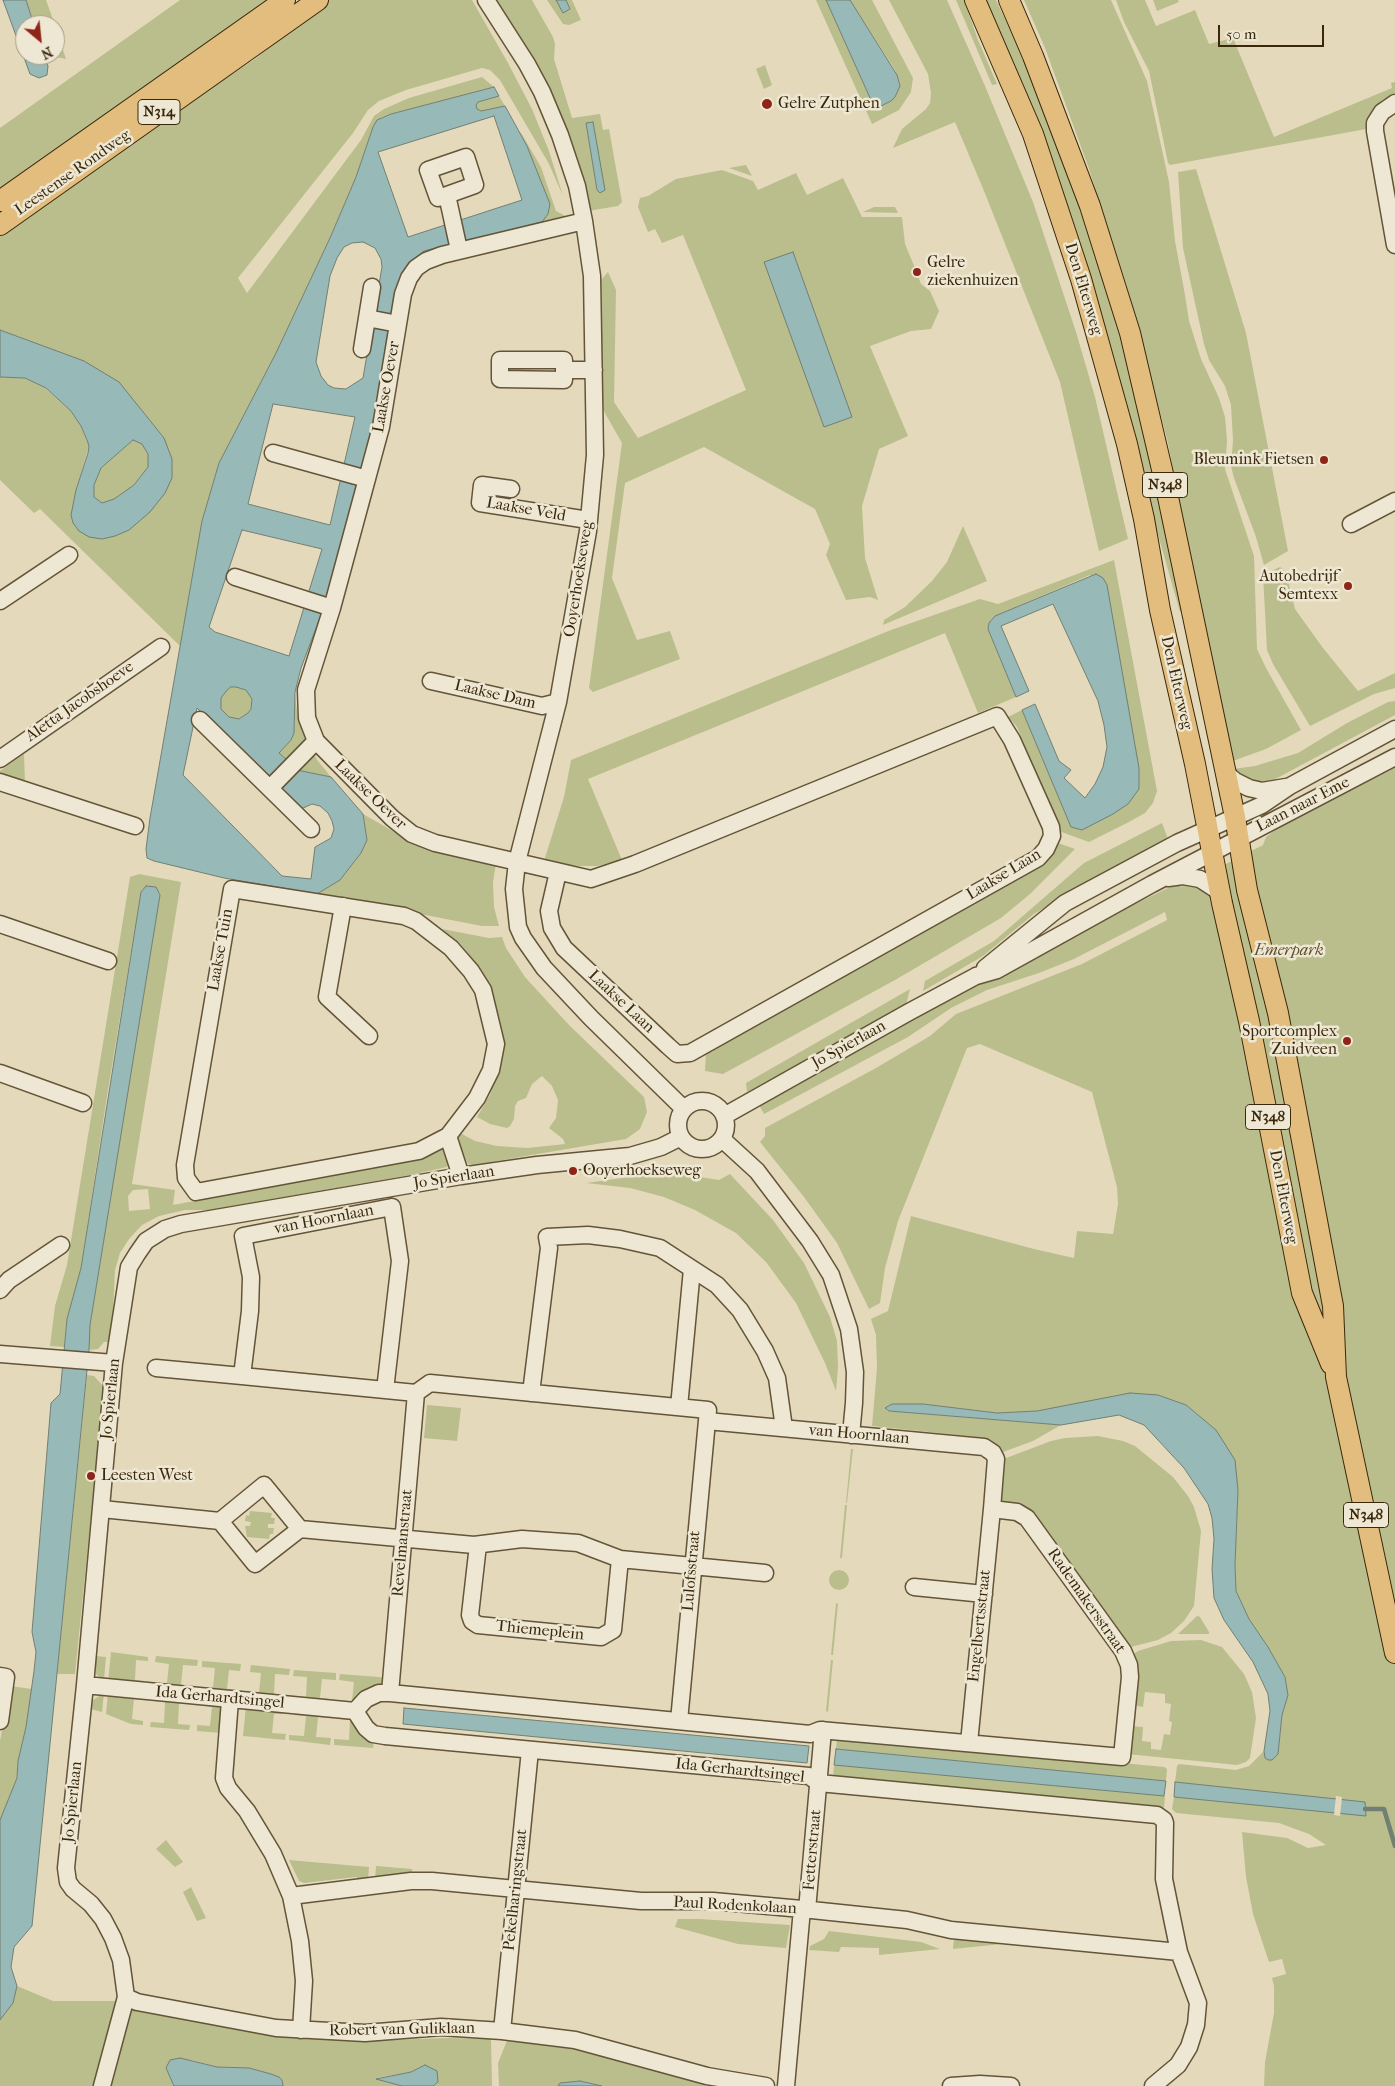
<!DOCTYPE html>
<style>
body{margin:0}
#map{position:relative;width:1395px;height:2086px;overflow:hidden;background:#e4dabb;font-family:"IM FELL French Canon",serif}
canvas{display:block}
.north{position:absolute;left:15px;top:15px;width:50px;height:50px;box-sizing:border-box;background:#ede7d3;border:1px solid #a59b83;border-radius:50%;rotate:152deg;font-size:14px;font-weight:700;line-height:20px;text-align:center;color:#3a280c}
.north::after{content:'';display:block;margin:auto;width:18px;height:22px;background:#8f2418;clip-path:polygon(50% 0,100% 100%,50% 72%,0 100%)}
.scale{position:absolute;left:1218px;top:25px;width:106px;height:22px;box-sizing:border-box;border:2px solid #3a280c;border-top:0;padding-left:6px;font-size:15px;line-height:18px;white-space:nowrap;color:#3a280c;-webkit-text-stroke:4px #ede7d3;paint-order:stroke}
</style>
<div id="map">
<canvas width="1395" height="2086"></canvas>
<div class="north">N</div>
<div class="scale">50 m</div>
</div>
<script>
const context = document.querySelector('canvas').getContext('2d');
context.lineJoin = 'round';
function paint(path, color) { context.fillStyle = color; context.fill(path, 'evenodd'); }
const poly = rows => new Path2D(rows.map(r => 'M' + r).join(''));
function trace(path, color, width, dash) { context.strokeStyle = color; context.lineWidth = width; context.lineCap = dash ? 'butt' : 'round'; context.setLineDash(dash || []); context.stroke(path); }
function label(font, color, halo, rows, align = 'center') {
  context.font = font + ' "IM FELL French Canon",serif'; context.lineWidth = 5; context.setLineDash([]); context.textBaseline = 'middle'; context.strokeStyle = halo; context.fillStyle = color; for (const [text, x, y, turn = 0] of rows) {
    context.save(); context.translate(x, y); context.rotate((+turn || 0) * Math.PI / 180); context.textAlign = isNaN(turn) ? turn : align; if (halo) context.strokeText(text, 0, 0); context.fillText(text, 0, 0); context.restore();
  }
}
paint(poly([
 [26,0,46,0,55,25,34,25],
 [180,0,277,0,155,82,135,93,90,125,66,149,0,196,0,128],
 [327,0,472,0,508,63,532,109,549,151,563,196,549,164,500,80,490,70,482,68,406,90,379,101,368,110,353,133,238,278,247,293,361,140,374,116,384,109,409,98,482,77,494,87,391,114,382,117,373,127,356,177,330,238,276,353,219,463,202,521,180,646,40,509,34,513,0,480,0,377,25,378,45,388,71,411,81,426,89,446,76,490,115,536,164,438,143,412,84,361,0,330,0,230,188,101,208,90,255,59],
 [494,0,532,0,553,37,555,44,554,59,572,118,600,114,603,130,609,129,622,202,618,206,588,211,536,66,521,39],
 [593,122,600,193,597,190,586,123],
 [547,0,556,0,563,12,570,9,566,0,572,0,581,20,569,25,563,24],
 [816,0,826,0,875,109,895,97,900,86,895,70,850,0,872,0,913,78,911,92,899,110,872,124],
 [889,0,947,0,985,86,1033,202,1076,332,1095,397,1128,539,1099,551,1060,382,984,191,955,122,893,148,902,129,926,109,930,103,931,93,928,74],
 [956,0,964,0,978,40,997,84,992,85],
 [984,0,996,0,1026,63,1108,280,1185,609,1180,612,1155,524,1115,361,1091,287],
 [1024,0,1111,0,1147,81,1169,182,1175,241,1185,295,1189,321,1201,359,1219,398,1225,417,1227,441,1225,469,1254,556,1257,649,1266,668,1301,730,1266,749,1230,762,1168,443,1127,287,1088,166,1045,48],
 [1116,0,1145,0,1156,26,1195,10,1209,44,1233,38,1274,137,1392,88,1391,83,1395,82,1395,93,1382,100,1375,108,1366,129,1170,165,1168,163,1149,71,1124,22],
 [1153,0,1178,0,1179,2,1157,11],
 [55,26,66,59,46,55,55,55],
 [765,65,772,85,764,89,756,69],
 [499,96,505,106,481,111,477,109,476,105,478,102],
 [520,131,541,167,556,211,567,217,542,222,548,214],
 [746,165,752,176,729,168],
 [1196,169,1246,333,1288,551,1264,565,1256,537,1234,478,1231,466,1233,440,1231,405,1225,386,1209,360,1204,344,1183,248,1178,172],
 [722,170,753,181,758,190,796,173,807,195,843,178,862,217,902,217,905,244,915,268,912,270,916,277,918,276,921,284,930,291,939,311,931,329,911,331,870,346,908,436,879,449,862,506,865,558,878,600,870,597,846,600,826,555,830,544,815,509,704,447,625,483,612,578,637,640,670,631,680,659,593,692,589,688,622,443,601,406,600,281,608,272,616,290,614,402,638,438,746,390,683,235,662,243,655,229,648,232,638,207,640,198,648,196,676,179],
 [874,207,895,207,898,213,863,212],
 [133,440,142,443,148,454,148,467,134,485,114,499,102,504,94,497,94,485,101,468],
 [963,526,987,581,883,625,884,620,905,607,932,581,947,562],
 [1114,560,1157,791,1153,803,1145,813,1129,822,1089,842,1056,830,1056,823,1017,727,1008,717,1022,710,1071,827,1128,804,1090,575,995,616,989,623,988,629,1016,697,978,713,945,633,588,779,622,860,598,866,580,866,558,864,544,861,564,797,571,760,891,630,980,599,998,604],
 [1280,567,1286,572,1295,609,1323,648,1358,691,1395,673,1395,688,1374,694,1310,726,1273,664,1267,650,1263,575],
 '220 703a16 16 0 1 1 32 0a16 16 0 1 1-32 0Z',
 [295,695,298,719,307,742,288,761,279,753,291,740,294,733],
 [1395,701,1395,715,1266,784,1248,785,1233,769,1255,766,1298,753,1347,723,1388,702],
 [313,753,318,761,331,777,297,770],
 [24,754,25,784,0,778,0,771],
 [1395,768,1395,2086,1264,2086,1265,2062,1274,2013,1274,1986,1272,1978,1286,1974,1282,1959,1269,1962,1253,1914,1246,1877,1242,1832,1287,1838,1308,1848,1326,1845,1309,1834,1279,1823,1176,1813,1172,1809,1174,1797,1359,1815,1363,1802,1175,1782,1177,1766,1179,1764,1236,1770,1249,1766,1264,1751,1265,1758,1272,1760,1278,1754,1282,1715,1288,1695,1285,1677,1268,1647,1249,1619,1236,1591,1235,1565,1238,1490,1216,1430,1186,1405,1158,1395,1037,1411,997,1413,923,1404,892,1404,887,1411,1061,1425,1033,1441,1003,1452,1002,1449,991,1440,978,1437,872,1426,877,1368,876,1335,871,1319,888,1311,911,1216,1034,1249,1074,1258,1077,1231,1113,1234,1118,1204,1117,1187,1092,1092,980,1044,967,1048,898,1221,885,1268,880,1303,869,1309,837,1243,804,1197,760,1142,765,1136,765,1128,876,1068,930,1036,956,1014,1082,964,1167,920,1165,912,1074,959,1039,973,987,990,951,1008,908,1037,764,1114,758,1103,945,1001,1073,934,1174,885,1180,885,1181,887,1263,845,1266,837,1281,826],
 [363,814,414,843,433,851,496,863,493,882,494,907,499,926,482,926,317,894,340,880,361,853,367,840],
 [1162,823,1168,839,1084,884,1034,914,983,956,923,991,925,981,994,941,1084,863],
 [1055,842,1075,849,1030,894,1001,918,895,980,723,1074,705,1071,706,1053],
 [139,874,181,882,132,1184,175,1190,173,1205,421,1158,441,1148,447,1154,450,1162,447,1167,410,1175,210,1210,185,1210,159,1216,142,1225,129,1239,120,1253,115,1270,113,1312,109,1342,104,1342,98,1349,89,1350,90,1325,100,1262,160,895,159,892,143,889,141,892,107,1096,81,1268,67,1319,64,1347,50,1346,55,1306,67,1265,130,877],
 [148,1189,150,1209,129,1211,128,1196,133,1190],
 [442,929,489,938,502,937,506,948,525,977,569,1025,644,1097,647,1112,640,1129,626,1139,473,1165,468,1164,458,1143,458,1136,462,1134,475,1141,497,1146,527,1148,565,1144,563,1139,549,1128,556,1118,558,1100,552,1086,542,1076,532,1084,526,1098,518,1101,515,1106,514,1119,510,1126,507,1128,490,1124,477,1117,490,1095,499,1066,502,1036,500,1021,492,991,478,965,459,942],
 [910,989,906,1005,747,1092,746,1083],
 [673,1171,687,1175,719,1180,730,1174,773,1220,804,1263,830,1317,837,1341,838,1367,836,1391,825,1363,796,1303,766,1262,736,1233,695,1210,664,1197,630,1188,586,1183],
 [87,1375,94,1376,104,1387,75,1674,57,1674],
 [427,1405,461,1408,457,1441,424,1438],
 [1098,1436,1123,1441,1135,1446,1173,1477,1188,1496,1194,1507,1201,1531,1194,1606,1184,1621,1171,1633,1158,1640,1131,1647,1126,1647,1100,1612,999,1501,1001,1460,1051,1441,1065,1438],
 [851,1449,853,1449,847,1503,846,1503],
 [845,1505,847,1505,842,1558,840,1558],
 [250,1511,272,1513,271,1518,275,1518,274,1524,268,1524,268,1528,274,1528,273,1534,270,1534,269,1539,247,1537,245,1526,250,1526,251,1522,245,1521,246,1515,249,1516],
 '829 1580a10 10 0 1 1 20 0a10 10 0 1 1-20 0Z',
 [836,1603,838,1604,833,1655,831,1655],
 [1197,1616,1200,1617,1209,1632,1209,1634,1178,1634],
 [1201,1640,1222,1647,1244,1674,1252,1692,1256,1718,1250,1758,1246,1762,1237,1765,1127,1754,1131,1726,1143,1727,1142,1741,1151,1742,1151,1749,1161,1750,1164,1734,1170,1735,1172,1722,1169,1721,1171,1704,1165,1703,1165,1694,1145,1692,1143,1707,1132,1705,1132,1655,1138,1651,1171,1641],
 [111,1652,148,1657,148,1661,136,1660,135,1680,144,1681,144,1685,108,1682],
 [96,1656,106,1657,104,1680,102,1679,96,1674],
 [156,1656,198,1660,197,1666,183,1665,181,1685,192,1686,191,1690,156,1687,157,1683,167,1683,169,1664,155,1662],
 [831,1660,833,1660,828,1712,826,1711],
 [202,1661,241,1664,240,1671,229,1670,227,1689,238,1690,237,1694,203,1691,203,1687,213,1688,215,1668,202,1667],
 [251,1665,290,1669,289,1675,275,1674,274,1694,284,1695,283,1699,249,1696,249,1692,259,1692,261,1673,250,1672],
 [294,1670,336,1673,336,1680,322,1679,320,1698,330,1699,330,1703,295,1700,295,1696,306,1697,307,1677,293,1676],
 [340,1674,379,1677,385,1678,385,1682,354,1703,341,1704,341,1701,352,1701,354,1682,339,1680],
 [10,1686,32,1689,26,1727,18,1761,17,1778,0,1820,0,1741],
 [104,1693,102,1712,91,1709,93,1700],
 [108,1693,144,1696,144,1700,134,1699,132,1719,143,1721,143,1725,131,1724,106,1714],
 [156,1698,190,1701,190,1704,179,1704,178,1724,190,1725,189,1730,150,1727,151,1722,164,1723,165,1702,155,1701],
 [202,1702,216,1704,220,1707,222,1711,221,1733,197,1731,197,1725,210,1726,212,1707,202,1705],
 [246,1706,285,1710,284,1714,274,1714,272,1733,286,1734,285,1740,243,1736],
 [294,1711,329,1714,329,1718,318,1717,316,1737,331,1738,330,1745,289,1740,289,1735,304,1736,306,1716,294,1715],
 [340,1716,348,1717,374,1739,373,1748,334,1745,334,1739,349,1740,350,1720,339,1719],
 [841,1736,1164,1767,1167,1769,1166,1781,836,1749,837,1737],
 [834,1765,1165,1796,1164,1808,1163,1810,833,1778],
 [166,1840,183,1862,175,1867,156,1849],
 [289,1860,369,1867,368,1880,362,1881,356,1877,304,1883,299,1881],
 [376,1866,412,1869,412,1872,392,1874,390,1879,375,1880],
 [191,1887,206,1918,197,1921,183,1892],
 [678,1919,700,1919,790,1925,786,1948,738,1944,675,1927],
 [829,1931,921,1942,940,1949,879,1955,879,1948,841,1947,839,1952,809,1950,810,1946,824,1939],
 [954,1938,999,1940,1002,1944,953,1949],
 [17,1986,53,2001,114,2001,133,2008,365,2041,446,2038,491,2039,492,2086,433,2086,438,2082,425,2065,411,2072,377,2078,402,2086,283,2086,282,2080,279,2077,271,2074,249,2068,217,2067,191,2060,166,2068,174,2086,0,2086,0,2020,13,2003],
 [508,2038,597,2051,735,2086,602,2086,580,2081,560,2083,558,2086,499,2086,498,2063]
]), '#b9be8c');
const water = poly([
 [3,0,26,0,34,25,25,25,25,55,44,55,48,66,47,75,39,78,30,74,3,0],
 [556,0,566,0,570,9,563,13,556,0],
 [826,0,850,0,897,75,900,86,895,97,891,101,875,109,826,0],
 [494,87,499,96,478,102,476,105,477,109,481,111,505,106,527,146,550,204,548,214,542,222,424,251,412,261,398,285,391,312,377,404,363,465,360,469,357,486,321,615,301,668,295,692,294,733,291,740,279,753,288,761,269,780,197,708,183,775,282,876,311,879,315,847,331,838,334,829,332,821,328,813,320,806,312,804,301,809,278,789,297,770,331,777,363,814,367,840,361,853,340,880,317,894,224,878,154,861,147,858,146,849,150,818,202,521,219,463,276,353,330,238,356,177,373,127,377,120,391,114,494,87],
 [494,116,522,200,408,237,378,152,494,116],
 [363,242,375,248,381,259,382,267,363,378,346,389,334,388,328,385,321,376,316,362,330,276,337,258,344,247,352,243,363,242],
 [273,404,355,417,330,525,248,504,273,404],
 [242,530,322,549,289,656,215,632,209,627,242,530],
 [231,687,236,687,246,690,252,699,251,709,248,713,239,719,229,717,221,709,221,698,227,690,231,687],
 [593,122,605,190,600,193,597,190,586,123,593,122],
 [793,252,852,417,824,427,764,262,793,252],
 [0,330,84,361,119,382,164,438,172,459,172,478,165,493,150,512,129,530,115,536,102,539,89,537,79,531,73,523,71,515,76,490,88,453,89,446,87,440,81,426,71,411,46,388,25,378,0,377,0,330],
 [133,440,142,444,148,454,148,467,134,485,114,499,102,503,94,497,94,485,101,468,133,440],
 [1096,574,1103,578,1107,585,1139,768,1139,789,1128,804,1113,814,1082,830,1071,827,1022,710,1035,704,1059,761,1071,770,1064,778,1085,798,1095,784,1103,767,1107,747,1104,725,1098,701,1053,604,1001,626,1029,691,1016,697,988,629,989,623,995,616,1096,574],
 [146,886,156,887,160,895,90,1325,89,1350,32,1926,14,1947,11,1967,17,1986,13,2003,0,2020,0,1820,17,1778,18,1761,26,1727,34,1671,36,1652,32,1632,51,1403,60,1394,67,1319,81,1268,141,892,146,886],
 [1130,1393,1158,1395,1186,1405,1216,1430,1235,1460,1238,1490,1235,1565,1236,1591,1249,1619,1268,1647,1285,1677,1288,1695,1282,1715,1278,1754,1272,1760,1268,1760,1265,1758,1264,1751,1270,1711,1268,1694,1253,1662,1224,1620,1214,1598,1212,1569,1214,1539,1212,1518,1208,1504,1184,1468,1144,1425,1119,1415,1061,1425,889,1411,885,1408,892,1404,923,1404,997,1413,1037,1411,1130,1393],
 [404,1708,809,1746,807,1763,403,1724,404,1708],
 [836,1749,1166,1781,1164,1796,834,1765,836,1749],
 [1175,1782,1365,1802,1366,1816,1174,1797,1175,1782],
 [180,2058,217,2067,249,2068,271,2074,279,2077,282,2080,283,2086,174,2086,166,2068,170,2060,180,2058],
 [425,2065,437,2071,438,2082,433,2086,402,2086,376,2079,411,2072,425,2065],
 [580,2081,602,2086,558,2086,560,2083,580,2081]
]);
paint(water, '#97b9b7');
trace(water, '#727f73', 1);
paint(poly([
 [1336,1796,1342,1797,1340,1816,1334,1815]
]), '#e4dabb');
trace(poly([
 [1365,1809,1384,1809,1395,1846]
]), '#727f73', 4.5);
const minor = poly([
 [486,0,527,64,542,92,560,135,577,186,584,221,592,276,595,455,588,531,558,702,517,862,514,889,518,927,523,938,544,968,591,1018,684,1109],
 [1395,103,1382,112,1375,123,1375,131,1395,245],
 [447,195,438,198,428,170,466,157,475,185,447,195,459,250],
 [367,318,398,324],
 [362,349,372,287],
 [564,370,564,380,500,379,500,360,564,360,564,370,594,370],
 [273,453,367,479],
 [511,489,482,485,480,503,588,520],
 [1351,524,1395,501],
 [235,577,332,608],
 [0,601,69,555],
 [431,681,542,706,558,702],
 [200,720,311,829],
 [0,759,161,647],
 [1226,773,1235,781,1249,788,1262,791,1286,787],
 [0,782,135,826],
 [270,788,316,741],
 [558,872,549,911,552,928,564,948,668,1046,677,1054,690,1053,1038,858,1046,849,1052,836,1051,827,1012,740,997,716,635,864,591,879,435,843,412,834,392,818,316,741,307,718,306,690,332,608,381,427,403,294,409,278,416,268,426,261,442,255,584,221],
 [1168,878,1183,876,1200,879,1220,892],
 [232,889,404,916,416,921,451,948,471,971,483,990,496,1044,491,1070,477,1098,448,1136,419,1151,196,1192,186,1178,185,1165,232,889],
 [343,906,327,997,369,1036],
 [0,924,108,961],
 [985,968,1065,903,1177,843,1262,805,1290,786,1395,729],
 [0,1073,83,1103],
 '678 1125a24 24 0 1 1 48 0a24 24 0 1 1-48 0Z',
 [724,1116,909,1012,976,976,997,970,1152,884,1395,757],
 [448,1136,461,1176],
 [722,1139,757,1171,810,1241,831,1275,849,1329,855,1372,854,1403,851,1435],
 [0,1290,9,1280,61,1245],
 [0,1354,114,1363],
 [156,1368,242,1376],
 [385,1390,400,1261,392,1207,243,1236,251,1277,250,1311,242,1376,416,1393,430,1383,708,1410,679,1721],
 [531,1393,549,1248,547,1237,588,1235,620,1239,660,1248,717,1285,740,1310,765,1351,777,1378,784,1428],
 [679,1407,692,1269],
 [707,1421,984,1447,993,1453,996,1459,992,1509,969,1743],
 [102,1509,220,1521],
 [992,1509,1017,1512,1027,1518,1123,1651,1129,1665,1130,1677,1122,1757,820,1730,810,1734,390,1693,379,1693,366,1699,355,1711,366,1728,373,1734,385,1736,809,1776,819,1783,1157,1815,1164,1820,1165,1823,1164,1879,1179,1952,1198,2003,1196,2025,1189,2047,1178,2065,1153,2086],
 [300,1529,264,1485,220,1521,255,1564,300,1529,474,1545,522,1539,578,1543,620,1559,613,1630,601,1637,478,1625,472,1621,470,1615,478,1545],
 [620,1559,765,1573],
 [914,1587,984,1594],
 [0,1676,6,1677,0,1721],
 [85,1685,355,1711],
 [390,1693,416,1393],
 [230,1700,224,1778,228,1788,247,1811,273,1854,291,1896,300,1941,304,1981,301,2030],
 [291,1896,411,1881,432,1881,641,1901,713,1901,802,1909,907,1920,951,1930,1179,1952],
 [807,1910,823,1730],
 [126,1997,137,2002,276,2028,365,2033,441,2027,502,2031,575,2040,707,2076,766,2086],
 [502,2031,530,1750],
 [102,2086,126,1997,121,1960,113,1938,103,1919,91,1904,73,1889,68,1882,66,1868,85,1685,114,1363,129,1267,137,1254,146,1241,165,1229,181,1224,461,1176,537,1165,630,1156,661,1147,681,1137],
 [786,2086,802,1909],
 [951,2086,980,2084,1011,2086]
]);
const major = poly([
 [975,0,1033,134,1081,279,1127,444,1144,519,1160,610,1195,764,1222,903,1249,1021,1302,1293,1331,1364],
 [1009,0,1033,56,1090,206,1130,333,1164,478,1235,817,1247,890,1278,1013,1333,1306,1336,1377,1395,1653],
 [0,201,285,0],
 [0,225,318,0]
]);
trace(minor, '#645438', 19);
trace(major, '#3a280c', 22);
trace(minor, '#ede7d3', 16);
trace(major, '#e2bd7e', 20);
for (const [x, y, r, color] of [
 [767,104,6,"#8f2418"],
 [917,272,5,"#8f2418"],
 [1324,460,5,"#8f2418"],
 [1348,586,5,"#8f2418"],
 [1347,1041,5,"#8f2418"],
 [573,1171,5,"#8f2418"],
 [91,1476,5,"#8f2418"]
]) { const dot = new Path2D(); dot.arc(x, y, r, 0, 2 * Math.PI); context.fillStyle = color; context.fill(dot); trace(dot, '#ede7d3', 2); }
for (const [x, y, w] of [
 [159,112,42],
 [1165,485,45],
 [1268,1117,45],
 [1366,1515,45]
]) { const box = new Path2D(); box.roundRect(x - w / 2, y - 12.5, w, 25, 4); context.fillStyle = '#ede7d3'; context.fill(box); trace(box, '#3a280c', 1); }
label('bold 15px', '#3a280c', null, [
 ["N314",159,112],
 ["N348",1165,485],
 ["N348",1268,1117],
 ["N348",1366,1515]
]);
label('16px', '#3a280c', '#ede7d3', [
 ["Gelre Zutphen",778,104],
 ["Gelre",927,263],
 ["ziekenhuizen",927,281],
 ["Bleumink Fietsen",1314,460,"right"],
 ["Autobedrijf",1338,577,"right"],
 ["Semtexx",1338,595,"right"],
 ["Sportcomplex",1337,1032,"right"],
 ["Zuidveen",1337,1050,"right"],
 ["Ooyerhoekseweg",583,1171],
 ["Leesten West",101,1476]
], 'left');
label('16px', '#3a280c', '#ede7d3', [
 ["Leestense Rondweg",73,173,-35],
 ["Den Elterweg",1083,289,73],
 ["Laakse Oever",387,387,-80],
 ["Laakse Veld",526,510,10],
 ["Ooyerhoekseweg",579,579,-81],
 ["Den Elterweg",1176,683,77],
 ["Laakse Dam",495,695,13],
 ["Aletta Jacobshoeve",80,702,-35],
 ["Laakse Oever",370,795,44],
 ["Laan naar Eme",1303,805,-27],
 ["Laakse Laan",1004,875,-31],
 ["Laakse Tuin",221,950,-80],
 ["Laakse Laan",621,1002,43],
 ["Jo Spierlaan",849,1045,-29],
 ["Jo Spierlaan",454,1178,-9],
 ["Den Elterweg",1283,1197,79],
 ["van Hoornlaan",324,1220,-11],
 ["Jo Spierlaan",111,1399,-84],
 ["van Hoornlaan",859,1435,5],
 ["Revelmanstraat",403,1543,-85],
 ["Lulofsstraat",692,1571,-85],
 ["Rademakersstraat",1086,1601,55],
 ["Engelbertsstraat",980,1626,-84],
 ["Thiemeplein",540,1631,6],
 ["Ida Gerhardtsingel",220,1698,5],
 ["Ida Gerhardtsingel",740,1771,6],
 ["Jo Spierlaan",73,1802,-84],
 ["Fetterstraat",813,1850,-85],
 ["Pekelharingstraat",516,1890,-84],
 ["Paul Rodenkolaan",735,1906,3],
 ["Robert van Guliklaan",402,2030,-1]
]);
label('italic 16px', '#5a4e2c', '#ede7d3', [
 ["Emerpark",1289,951]
]);
</script>
